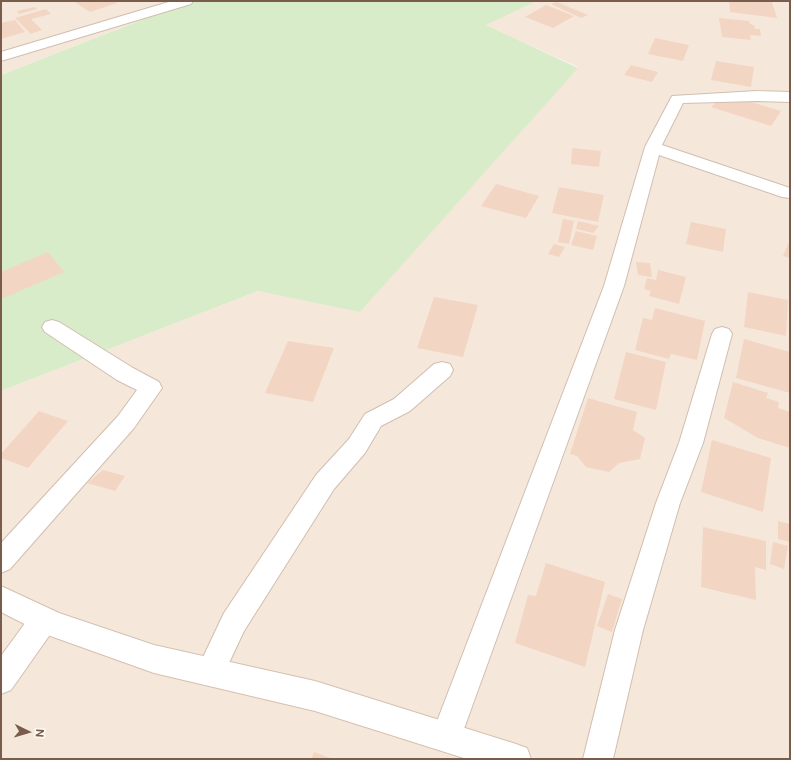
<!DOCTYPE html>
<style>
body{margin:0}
#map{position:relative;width:791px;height:760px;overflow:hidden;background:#fdf6ec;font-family:"Public Sans",sans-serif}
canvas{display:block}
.frame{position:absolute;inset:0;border:2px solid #7a5c4d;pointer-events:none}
.north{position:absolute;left:8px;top:712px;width:40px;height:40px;-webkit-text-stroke:3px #fffaf3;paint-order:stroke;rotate:95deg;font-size:11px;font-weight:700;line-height:16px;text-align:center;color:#7a5c4d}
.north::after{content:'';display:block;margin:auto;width:14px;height:18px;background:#7a5c4d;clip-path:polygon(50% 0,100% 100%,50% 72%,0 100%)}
</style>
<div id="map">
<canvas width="791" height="760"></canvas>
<div class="frame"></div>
<div class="north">N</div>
</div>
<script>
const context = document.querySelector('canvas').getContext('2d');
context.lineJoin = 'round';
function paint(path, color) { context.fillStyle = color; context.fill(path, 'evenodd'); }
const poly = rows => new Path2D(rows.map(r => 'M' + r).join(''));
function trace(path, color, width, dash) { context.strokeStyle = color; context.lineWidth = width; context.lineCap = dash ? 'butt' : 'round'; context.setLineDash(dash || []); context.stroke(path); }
paint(poly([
 [1,1,190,1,1,75],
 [537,1,790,1,790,759,1,759,1,391,258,291,360,311,578,67,485,25]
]), '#f5e8da');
paint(poly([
 [190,1,537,1,486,25,578,68,360,312,258,291,1,391,1,75]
]), '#d8ecc9');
paint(poly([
 [73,1,114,1,117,3,90,12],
 [729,1,772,2,777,18,730,12],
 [557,2,588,15,581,18,551,4],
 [546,5,574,16,553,28,525,17],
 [35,7,37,9,19,14,17,11],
 [46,9,51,14,31,19,42,30,31,34,15,18],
 [719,18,749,21,750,24,754,25,755,29,760,29,761,36,750,35,751,40,722,37],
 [15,20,25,32,1,39,1,23],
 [655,38,689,45,683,61,648,54],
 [716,61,754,67,751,87,711,80],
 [631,65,658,72,652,82,624,75],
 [739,100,751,102,781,111,771,126,711,107,715,103],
 [572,148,601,151,599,167,571,164],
 [496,184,539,196,526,218,481,206],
 [559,187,604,195,598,222,552,213],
 [563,219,574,221,569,244,558,242],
 [578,221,599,226,593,233,576,229],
 [691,222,726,229,723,252,686,244],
 [576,231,597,236,593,250,571,245],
 [790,240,790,258,783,256],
 [554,244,565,247,559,257,548,254],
 [48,252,64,272,1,299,1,272],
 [636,262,650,263,652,277,638,275],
 [658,270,686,277,679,304,649,296,651,291,644,289,647,278,656,280],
 [748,292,788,300,786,336,744,327],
 [434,297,478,305,463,357,417,348],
 [655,308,705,321,697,360,671,354,669,359,635,350,643,318,652,320],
 [744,339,790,352,790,393,736,378],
 [288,341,334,348,313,402,265,393],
 [626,352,666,362,656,410,614,399],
 [733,382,768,393,766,398,779,402,778,408,790,412,790,448,758,438,724,418],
 [588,398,637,412,633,430,645,438,640,459,619,463,609,472,586,467,577,456,570,454],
 [39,411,68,421,28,468,1,458,1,454],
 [712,440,771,458,763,512,701,492],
 [103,470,125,476,115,491,87,483],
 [778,521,790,524,790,542,778,539],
 [703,527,766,541,766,570,755,567,756,600,701,587],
 [773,542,788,546,784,569,770,564],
 [546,563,605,582,585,667,515,643,528,595,536,596],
 [608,594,622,599,612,632,597,626],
 [314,752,333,759,311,759]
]), '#f3d5c3');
const street = poly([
 [172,1,193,1,191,4,1,61,1,52,172,1],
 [757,91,790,92,790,102,757,101,683,103,662,145,790,188,790,198,782,197,659,155,624,286,461,737,457,748,446,752,435,748,431,737,604,286,645,147,672,96,757,91],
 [52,320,59,322,133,368,159,382,162,388,134,428,10,569,1,573,1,543,118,416,137,390,117,380,45,332,42,327,45,322,52,320],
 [722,327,729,329,732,334,703,443,680,503,643,630,613,759,583,759,615,630,656,503,679,443,712,334,715,329,722,327],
 [442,362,450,364,453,370,450,376,410,411,381,426,365,453,334,489,244,631,220,682,210,686,200,682,196,672,224,613,316,475,349,439,365,414,394,399,434,364,442,362],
 [44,607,54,611,58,620,54,629,11,690,1,694,1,656,34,611,44,607]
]);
const secondary = poly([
 [1,586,59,613,154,645,315,681,516,744,527,748,531,759,467,759,315,711,154,673,42,633,1,612,1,586]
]);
trace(street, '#d1beb0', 2);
trace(secondary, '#d6c0b0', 2);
paint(street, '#fff');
paint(secondary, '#fff');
</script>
